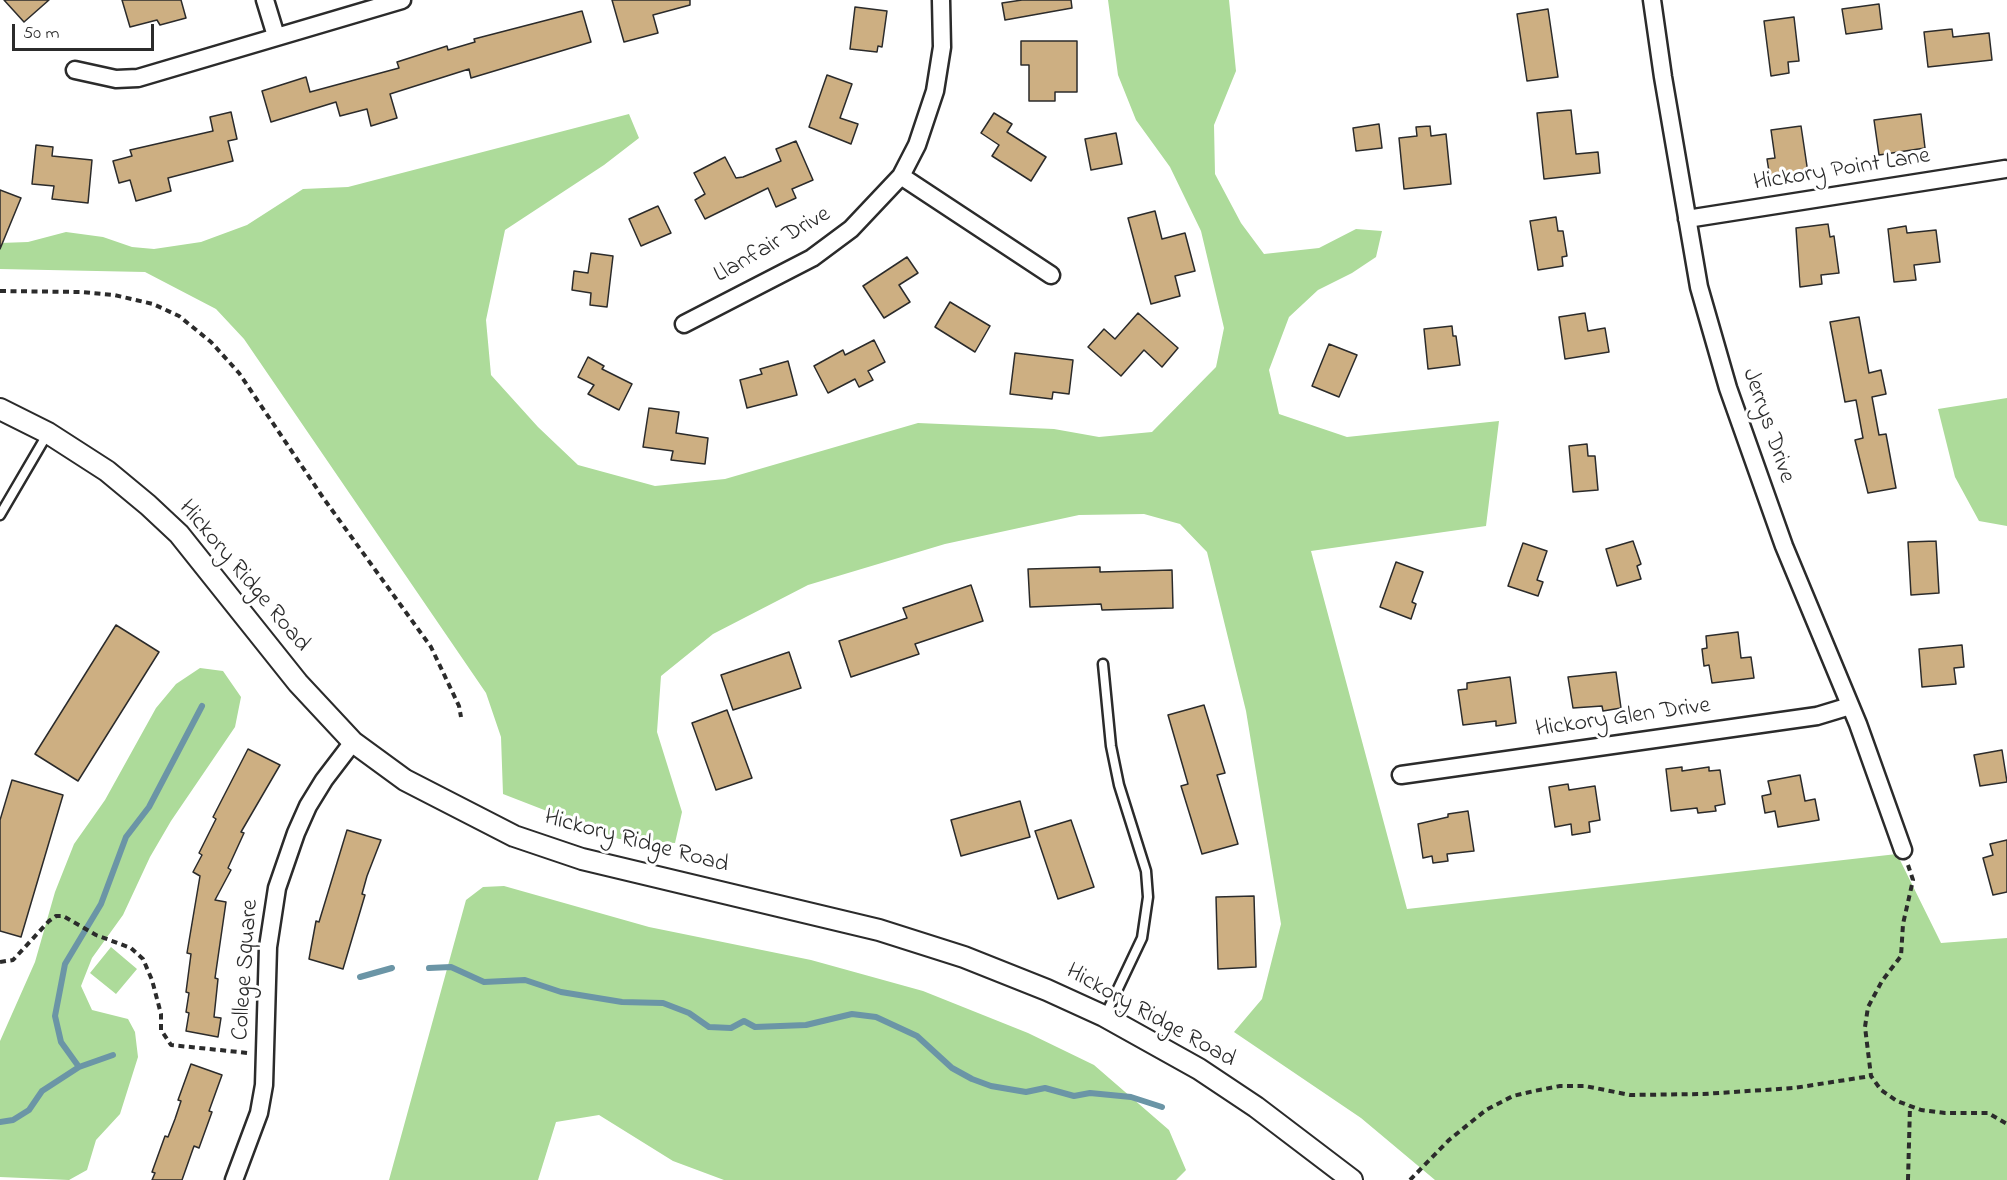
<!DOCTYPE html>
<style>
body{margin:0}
#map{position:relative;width:2007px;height:1180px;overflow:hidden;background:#fff;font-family:"Indie Flower",sans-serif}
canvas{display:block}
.scale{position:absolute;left:12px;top:24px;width:142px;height:27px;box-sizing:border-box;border:3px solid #2b2b2b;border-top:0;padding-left:8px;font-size:18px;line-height:21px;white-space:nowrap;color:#2b2b2b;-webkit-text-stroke:4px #fff;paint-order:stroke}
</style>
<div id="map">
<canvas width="2007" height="1180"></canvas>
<div class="scale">50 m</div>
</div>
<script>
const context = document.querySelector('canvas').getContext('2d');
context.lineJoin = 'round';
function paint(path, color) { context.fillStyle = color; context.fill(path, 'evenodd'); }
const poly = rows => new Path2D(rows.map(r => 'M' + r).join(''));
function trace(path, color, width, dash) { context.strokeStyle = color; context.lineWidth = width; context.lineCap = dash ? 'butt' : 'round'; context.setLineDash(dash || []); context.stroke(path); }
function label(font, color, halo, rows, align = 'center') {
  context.font = font + ' "Indie Flower",sans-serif'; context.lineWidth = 6; context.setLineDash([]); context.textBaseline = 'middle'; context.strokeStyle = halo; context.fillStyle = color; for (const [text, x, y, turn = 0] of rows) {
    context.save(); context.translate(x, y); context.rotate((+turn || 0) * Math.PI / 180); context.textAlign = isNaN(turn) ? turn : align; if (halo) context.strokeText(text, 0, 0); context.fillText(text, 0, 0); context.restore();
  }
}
paint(poly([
 [1108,0,1229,0,1236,71,1214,125,1215,174,1241,223,1264,254,1319,248,1356,229,1382,231,1376,257,1352,273,1318,290,1289,317,1269,370,1279,414,1347,437,1499,421,1486,526,1311,551,1407,909,1897,854,1941,943,2007,938,2007,1180,1435,1180,1361,1118,1234,1032,1262,999,1281,924,1246,711,1207,552,1180,524,1144,514,1079,515,945,544,808,585,713,634,661,676,657,732,682,812,675,843,619,839,503,794,501,737,486,693,244,339,216,309,145,272,0,269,0,243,28,242,66,232,103,237,132,247,154,249,201,242,247,225,303,189,348,187,629,114,639,138,604,165,505,230,486,320,491,375,538,427,578,465,655,486,725,479,918,423,1054,429,1099,437,1152,432,1216,367,1224,328,1201,231,1170,167,1136,120,1118,75],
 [2007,398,2007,526,1979,521,1955,477,1938,409],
 [200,668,223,671,241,697,235,727,171,821,150,857,123,915,92,958,81,986,92,1010,128,1019,135,1032,138,1057,120,1114,96,1140,87,1170,69,1180,0,1177,0,1041,35,962,55,892,74,844,105,800,156,708,176,684],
 [504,886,649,927,811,960,923,991,1028,1033,1094,1065,1169,1130,1186,1170,1176,1180,724,1180,673,1161,599,1115,556,1122,538,1180,389,1180,466,900,483,887],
 [111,947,137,969,116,994,90,973]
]), '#addb9a');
trace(poly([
 [429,968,451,967,484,982,525,980,561,992,622,1002,663,1003,689,1013,709,1027,731,1028,744,1021,755,1027,806,1025,852,1014,876,1017,917,1036,952,1068,972,1079,991,1086,1026,1092,1045,1088,1074,1096,1090,1093,1131,1097,1162,1107],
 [360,977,392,968],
 [79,1067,61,1042,55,1016,65,964,101,904,126,837,149,807,202,706],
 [0,1122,13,1120,29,1110,42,1091,79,1067,113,1055]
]), '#6b95a6', 6);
const building = poly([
 [4,0,49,0,24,22,4,0],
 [122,0,181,0,186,18,160,25,157,20,130,27,122,0],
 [612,0,690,0,690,5,653,15,658,33,624,42,612,0],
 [1022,0,1071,0,1072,8,1005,20,1002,3,1022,0],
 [1879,4,1882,29,1846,34,1842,9,1879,4],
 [855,7,887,11,882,47,878,46,877,52,850,49,855,7],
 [1548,9,1558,77,1527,81,1517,14,1548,9],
 [582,11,591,42,471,78,469,69,390,94,397,118,371,126,367,109,340,116,336,102,271,122,262,91,306,77,310,92,399,68,397,62,447,46,448,50,475,42,474,39,582,11],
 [1794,17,1799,61,1788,62,1789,73,1771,76,1764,21,1794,17],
 [1952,29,1953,37,1989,33,1992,60,1928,67,1924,32,1952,29],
 [1021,41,1077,41,1077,92,1055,92,1055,101,1029,101,1029,65,1021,65,1021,41],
 [827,75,852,84,840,118,858,124,851,144,809,127,827,75],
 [1571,110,1576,154,1598,152,1600,173,1544,179,1537,113,1571,110],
 [231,112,237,139,228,141,233,161,168,178,171,191,136,201,130,180,119,183,113,161,132,156,130,150,213,131,210,117,231,112],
 [994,113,1012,124,1007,132,1046,157,1031,181,992,156,999,145,981,133,994,113],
 [1921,114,1925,148,1879,155,1874,120,1921,114],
 [1379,124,1382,148,1356,151,1353,128,1379,124],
 [1430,126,1431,136,1446,134,1451,184,1404,189,1399,138,1417,136,1416,127,1430,126],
 [1801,126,1808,173,1770,178,1767,159,1775,158,1771,130,1801,126],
 [1116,133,1122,164,1091,170,1085,139,1116,133],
 [796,141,813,180,792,189,796,198,776,207,768,188,705,219,695,200,705,194,694,173,725,157,736,178,743,177,781,161,776,149,796,141],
 [36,145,53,147,52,156,92,160,88,203,52,199,54,186,32,184,36,145],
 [0,190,21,198,0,249,0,190],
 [658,206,671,233,641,246,629,219,658,206],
 [1155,211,1162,239,1185,233,1195,271,1175,276,1180,296,1151,304,1128,218,1155,211],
 [1556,217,1558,231,1563,231,1567,256,1562,257,1563,266,1538,270,1530,221,1556,217],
 [1828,224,1830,237,1834,236,1839,273,1821,275,1822,284,1800,287,1796,228,1828,224],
 [1906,226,1907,233,1936,230,1940,262,1914,265,1916,280,1894,282,1888,229,1906,226],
 [591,253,613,256,607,307,590,305,591,293,572,290,574,271,588,273,591,253],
 [907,257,918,273,899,285,910,302,884,318,863,286,907,257],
 [950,302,990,326,975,352,935,327,950,302],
 [1138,313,1178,348,1162,367,1144,350,1121,376,1088,347,1104,329,1115,339,1138,313],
 [1585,313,1588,331,1605,328,1609,352,1565,359,1559,317,1585,313],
 [1859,317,1869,373,1881,370,1886,394,1872,397,1879,435,1886,434,1896,488,1868,493,1855,440,1863,438,1856,400,1845,402,1830,322,1859,317],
 [1452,326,1453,336,1456,336,1460,365,1428,369,1424,329,1452,326],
 [874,340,885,362,868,371,873,380,859,387,855,379,828,393,814,366,843,350,845,355,874,340],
 [1329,344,1357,355,1339,397,1312,386,1329,344],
 [1015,353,1073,360,1069,394,1053,392,1052,399,1010,394,1015,353],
 [588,357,604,366,602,369,632,384,619,410,588,394,594,385,578,377,588,357],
 [788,361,797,395,747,408,740,380,762,374,760,369,788,361],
 [649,408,679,412,676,433,708,438,705,464,671,460,673,451,643,447,649,408],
 [1587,444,1588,456,1595,456,1598,490,1573,492,1569,446,1587,444],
 [1633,541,1641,564,1637,566,1641,579,1617,586,1606,549,1633,541],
 [1936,541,1939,593,1911,595,1908,542,1936,541],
 [1523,543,1547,551,1537,580,1543,582,1538,596,1508,586,1523,543],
 [1396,562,1423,572,1412,602,1416,604,1411,619,1380,607,1396,562],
 [1100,567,1100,572,1172,570,1173,608,1102,610,1101,604,1030,607,1028,569,1100,567],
 [971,585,983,621,915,644,919,654,851,677,839,641,907,618,903,608,971,585],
 [116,625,159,652,78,781,35,754,116,625],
 [1738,632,1741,658,1751,657,1754,678,1712,683,1709,665,1704,666,1702,649,1707,648,1706,636,1738,632],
 [1962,645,1964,667,1954,668,1956,684,1922,687,1919,649,1962,645],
 [789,652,801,688,733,710,721,675,789,652],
 [1616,672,1621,708,1603,711,1602,706,1573,708,1568,677,1616,672],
 [1510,677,1516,723,1496,726,1496,721,1463,725,1458,690,1467,689,1467,683,1510,677],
 [1204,705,1225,773,1217,775,1238,844,1202,854,1181,786,1188,784,1168,715,1204,705],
 [727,710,752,778,716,790,692,723,727,710],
 [248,749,280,765,241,832,244,833,228,868,231,870,215,900,226,902,215,978,218,979,214,1017,221,1018,218,1037,186,1031,189,1013,186,1012,189,993,186,992,191,954,187,953,200,876,193,872,202,855,199,853,216,819,213,817,248,749],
 [2002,750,2007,782,1980,786,1974,755,2002,750],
 [1682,767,1682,771,1709,767,1709,771,1720,770,1725,804,1715,806,1716,811,1698,813,1697,808,1671,811,1666,769,1682,767],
 [1800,775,1805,801,1815,799,1819,820,1778,827,1775,811,1765,813,1762,796,1771,794,1768,781,1800,775],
 [12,780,63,795,21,937,0,931,0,820,12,780],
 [1568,784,1569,790,1595,786,1600,820,1589,822,1590,832,1572,835,1571,824,1555,827,1549,787,1568,784],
 [1020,801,1030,837,961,856,951,820,1020,801],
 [1468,811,1474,851,1447,854,1448,861,1433,863,1432,856,1423,858,1418,824,1448,817,1448,814,1468,811],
 [1071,820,1094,887,1058,899,1035,831,1071,820],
 [347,830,381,840,367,876,362,894,365,895,343,969,309,959,316,921,319,922,347,830],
 [2007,840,2007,892,1993,895,1983,858,1993,855,1990,844,2007,840],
 [1254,896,1256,967,1218,969,1216,897,1254,896],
 [191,1064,222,1075,209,1111,212,1112,199,1148,194,1146,182,1180,152,1180,155,1173,152,1172,165,1136,168,1137,175,1119,181,1101,178,1100,191,1064]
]);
paint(building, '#cdaf82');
trace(building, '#2b2b2b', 1.5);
const service = poly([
 [0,515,48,433],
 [1103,664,1111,746,1119,785,1146,871,1148,897,1142,938,1105,1016]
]);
const minor = poly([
 [265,0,276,36],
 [1652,0,1663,77,1699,287,1728,388,1784,546,1858,724,1903,850],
 [75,70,116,79,138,78,402,0],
 [901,176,1051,275],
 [1687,219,2005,169],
 [684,324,812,258,851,229,901,176,917,145,935,91,942,47,941,0],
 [1401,775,1817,716,1850,706],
 [234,1180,259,1113,264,1085,268,947,277,888,296,833,308,806,324,780,353,742]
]);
const tertiary = poly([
 [0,409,48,433,107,471,148,505,179,534,298,683,353,742,405,780,514,836,582,859,879,930,964,957,1047,990,1104,1016,1199,1069,1256,1107,1352,1180]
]);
trace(service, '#2b2b2b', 13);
trace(minor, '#2b2b2b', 21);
trace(tertiary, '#2b2b2b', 24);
trace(poly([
 [0,291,82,292,114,295,153,304,179,316,211,342,239,373,324,499,431,647,459,706,461,717],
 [1908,865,1913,880,1903,924,1901,956,1882,981,1868,1007,1865,1027,1871,1076,1881,1090,1897,1101,1921,1110,1945,1113,1988,1113,2007,1124],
 [0,962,13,960,49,921,56,916,63,916,96,935,131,948,143,959,152,980,161,1014,161,1030,171,1045,248,1053],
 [1410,1180,1449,1140,1486,1110,1513,1096,1534,1091,1560,1086,1585,1086,1630,1095,1703,1094,1794,1088,1871,1076],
 [1908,1180,1910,1106]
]), '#2b2b2b', 4, [6, 4.5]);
trace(service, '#fff', 8);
trace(minor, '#fff', 16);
trace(tertiary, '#fff', 20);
label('24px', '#2b2b2b', '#fff', [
 ["Hickory Point Lane",1842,171,-9],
 ["Llanfair Drive",773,246,-30],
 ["Jerrys Drive",1767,426,71],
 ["Hickory Ridge Road",243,577,50],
 ["Hickory Glen Drive",1623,719,-8],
 ["Hickory Ridge Road",636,843,15],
 ["College Square",247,970,-86],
 ["Hickory Ridge Road",1150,1017,29]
]);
</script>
